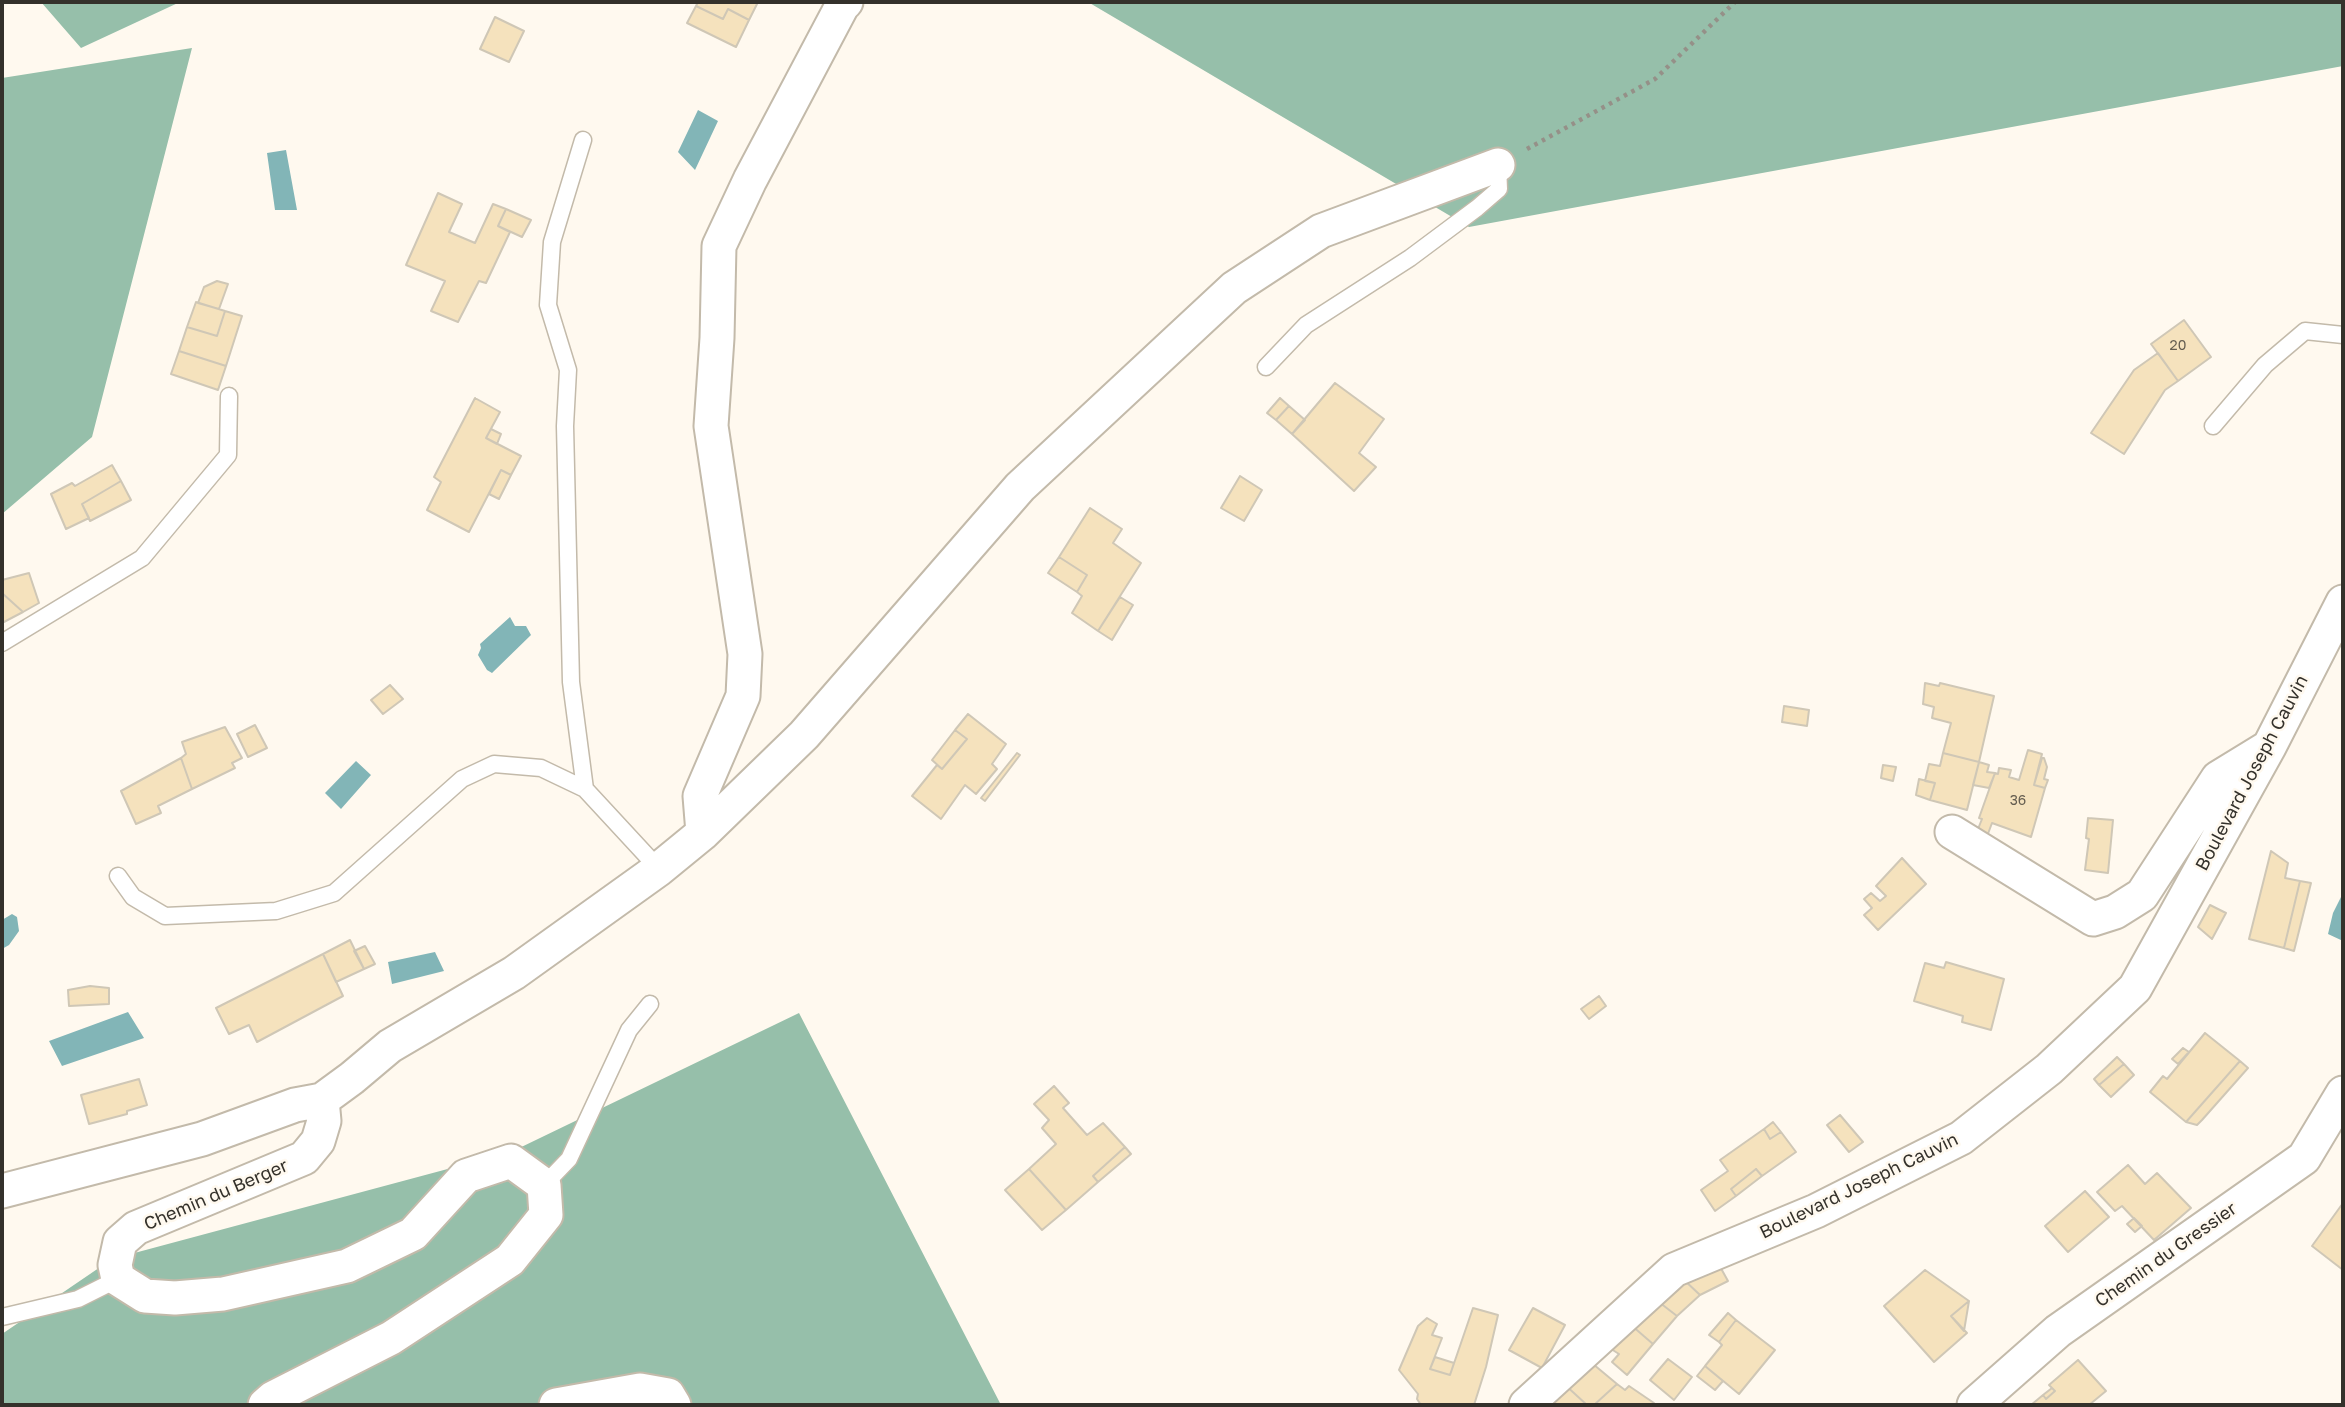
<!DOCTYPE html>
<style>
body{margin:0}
#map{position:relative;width:2345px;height:1407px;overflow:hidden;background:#fff9ef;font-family:"Golos Text",sans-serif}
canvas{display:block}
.frame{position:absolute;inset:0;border:4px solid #34312b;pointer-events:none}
</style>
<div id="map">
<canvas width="2345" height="1407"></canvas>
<div class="frame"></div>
</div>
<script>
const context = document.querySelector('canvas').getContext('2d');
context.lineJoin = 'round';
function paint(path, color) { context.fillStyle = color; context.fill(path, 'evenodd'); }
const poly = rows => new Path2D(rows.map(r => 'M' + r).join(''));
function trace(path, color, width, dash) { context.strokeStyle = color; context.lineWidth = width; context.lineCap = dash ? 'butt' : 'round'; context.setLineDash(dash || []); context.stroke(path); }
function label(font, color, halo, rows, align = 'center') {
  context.font = font + ' "Golos Text",sans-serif'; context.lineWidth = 5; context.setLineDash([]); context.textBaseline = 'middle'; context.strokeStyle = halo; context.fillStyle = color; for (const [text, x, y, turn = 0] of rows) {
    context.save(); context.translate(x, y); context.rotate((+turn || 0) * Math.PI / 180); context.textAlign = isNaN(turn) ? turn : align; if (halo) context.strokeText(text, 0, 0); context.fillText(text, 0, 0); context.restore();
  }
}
paint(poly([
 [41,2,180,2,81,48],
 [1088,2,2343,2,2343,66,1469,227],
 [192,48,92,437,2,514,2,78],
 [799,1013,1001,1405,2,1405,2,1334,112,1259,511,1152]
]), '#96bfaa');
paint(poly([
 [698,110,718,121,695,170,678,152],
 [286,150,297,210,275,210,267,153],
 [510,617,515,626,526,626,531,635,492,673,487,670,478,655,481,648,480,644],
 [356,761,371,775,341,809,325,793],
 [2343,893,2343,941,2328,934,2333,913],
 [12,914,17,917,19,931,9,945,2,949,2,920],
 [435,952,444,971,392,984,388,962],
 [128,1012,144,1038,62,1066,49,1041]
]), '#82b5b7');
const building = poly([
 [698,2,758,2,749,20,728,9,723,19,696,6,698,2],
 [696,6,723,19,728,9,749,20,736,47,687,23,696,6],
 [495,17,524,31,509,62,480,49,495,17],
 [438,193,462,204,449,232,475,243,493,204,506,209,498,226,510,232,486,283,479,281,458,322,431,311,445,281,406,265,438,193],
 [506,209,531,220,522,237,498,226,506,209],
 [217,281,228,284,219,309,198,303,204,287,217,281],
 [196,302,225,311,217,336,187,327,196,302],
 [225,311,242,316,226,366,179,351,187,327,217,336,225,311],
 [2184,320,2211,357,2178,381,2151,344,2184,320],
 [179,351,226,366,218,390,171,374,179,351],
 [2158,353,2178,381,2165,390,2124,454,2091,433,2134,370,2158,353],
 [1335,383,1384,419,1359,453,1376,467,1354,491,1292,434,1335,383],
 [475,398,500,412,486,438,521,456,511,475,501,470,469,532,427,510,441,482,434,477,475,398],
 [1280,398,1289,406,1276,420,1267,413,1280,398],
 [1289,406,1305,420,1292,434,1276,420,1289,406],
 [491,429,501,434,497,444,486,438,491,429],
 [112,465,121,481,82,504,89,518,66,529,51,494,72,483,75,486,112,465],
 [501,470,511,475,499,499,489,494,501,470],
 [1240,476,1262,490,1244,521,1221,508,1240,476],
 [121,481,131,500,90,521,82,504,121,481],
 [1090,508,1122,529,1113,543,1141,563,1098,631,1072,613,1082,596,1077,592,1087,575,1059,557,1090,508],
 [1059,557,1087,575,1077,592,1048,573,1059,557],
 [29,573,39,603,23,612,2,593,2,580,29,573],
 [2,593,23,612,2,623,2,593],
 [1120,597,1133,605,1112,640,1098,631,1120,597],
 [1925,683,1939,686,1940,683,1994,696,1979,762,1943,753,1951,723,1932,718,1934,707,1923,704,1925,683],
 [390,685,403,699,383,714,371,700,390,685],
 [1784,706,1809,710,1807,726,1782,722,1784,706],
 [968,714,1006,744,992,764,997,769,976,794,965,785,941,819,912,796,937,765,942,769,967,739,955,730,968,714],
 [255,725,267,748,248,757,237,734,255,725],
 [225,727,242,758,232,763,235,768,192,789,181,758,186,754,182,742,225,727],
 [955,730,967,739,942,769,932,760,955,730],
 [2028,750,2042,754,2034,785,2045,788,2031,837,1992,823,1986,839,1976,834,1982,819,1979,818,1995,773,1998,774,1999,768,2011,770,2009,777,2019,780,2028,750],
 [1017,753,1020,755,985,801,981,798,1017,753],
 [1943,753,1979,762,1967,810,1930,800,1935,783,1925,781,1929,764,1940,766,1943,753],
 [181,758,192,789,158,806,161,813,136,824,121,791,181,758],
 [2042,758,2044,758,2047,767,2044,779,2048,780,2045,788,2034,785,2042,758],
 [1979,762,1989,765,1987,772,1995,773,1989,788,1973,785,1979,762],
 [1883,765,1896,767,1893,781,1881,778,1883,765],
 [1919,779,1935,783,1930,800,1916,795,1919,779],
 [2088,818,2113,820,2108,873,2085,870,2089,839,2086,838,2088,818],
 [2271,851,2288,863,2285,878,2300,881,2284,948,2249,939,2271,851],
 [1902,858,1926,884,1878,930,1864,915,1872,908,1864,899,1871,893,1880,901,1886,896,1876,886,1902,858],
 [2300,881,2311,883,2294,951,2284,948,2300,881],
 [2210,905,2226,913,2212,939,2198,927,2210,905],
 [350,940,364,969,336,982,323,954,350,940],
 [365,946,375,964,364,969,354,951,365,946],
 [323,954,343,996,257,1042,249,1025,229,1034,216,1008,323,954],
 [1946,962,2004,979,1991,1030,1962,1022,1963,1016,1914,1001,1925,963,1944,968,1946,962],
 [90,986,109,988,109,1004,69,1006,68,990,90,986],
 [1599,996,1606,1006,1589,1019,1581,1009,1599,996],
 [2205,1033,2240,1061,2186,1122,2150,1092,2163,1076,2167,1079,2205,1033],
 [2183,1048,2189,1052,2178,1064,2172,1059,2183,1048],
 [2117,1057,2124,1064,2099,1085,2094,1079,2117,1057],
 [2240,1061,2248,1068,2202,1120,2197,1125,2186,1122,2240,1061],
 [2124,1064,2134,1075,2111,1097,2099,1085,2124,1064],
 [139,1079,147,1105,127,1111,127,1114,89,1124,81,1095,139,1079],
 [1054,1086,1069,1103,1063,1108,1087,1135,1103,1123,1125,1147,1093,1176,1098,1182,1066,1210,1029,1169,1056,1144,1042,1128,1049,1120,1034,1104,1054,1086],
 [1840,1115,1863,1142,1849,1152,1827,1125,1840,1115],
 [1773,1122,1781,1132,1770,1139,1764,1129,1773,1122],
 [1764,1129,1770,1139,1781,1132,1796,1152,1762,1176,1756,1169,1731,1189,1736,1196,1715,1211,1701,1190,1728,1171,1720,1160,1764,1129],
 [1125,1147,1131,1154,1098,1182,1093,1176,1125,1147],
 [2128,1165,2145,1184,2157,1173,2191,1208,2154,1240,2122,1206,2115,1211,2097,1192,2128,1165],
 [1029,1169,1066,1210,1042,1230,1005,1190,1029,1169],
 [1756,1169,1762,1176,1736,1196,1731,1189,1756,1169],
 [2085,1191,2109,1217,2068,1252,2045,1226,2085,1191],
 [2343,1203,2343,1270,2312,1246,2343,1203],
 [2134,1218,2142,1226,2135,1232,2127,1224,2134,1218],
 [1718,1263,1728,1281,1700,1295,1682,1278,1718,1263],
 [1925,1270,1969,1301,1951,1316,1967,1333,1934,1362,1884,1306,1925,1270],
 [1682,1278,1700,1295,1677,1316,1655,1299,1682,1278],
 [1655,1299,1677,1316,1653,1344,1631,1325,1655,1299],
 [1969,1301,1964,1331,1951,1316,1969,1301],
 [1473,1308,1498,1315,1486,1367,1474,1405,1421,1405,1417,1399,1418,1394,1399,1370,1418,1326,1427,1318,1437,1324,1432,1335,1442,1338,1430,1369,1450,1375,1473,1308],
 [1533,1308,1565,1325,1542,1368,1509,1350,1533,1308],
 [1728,1313,1736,1320,1719,1342,1709,1335,1728,1313],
 [1736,1320,1775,1350,1739,1394,1705,1366,1722,1345,1719,1342,1736,1320],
 [1631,1325,1653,1344,1627,1375,1612,1362,1619,1354,1608,1347,1631,1325],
 [1435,1357,1454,1363,1450,1375,1430,1369,1435,1357],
 [1587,1359,1617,1384,1594,1405,1587,1405,1563,1383,1587,1359],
 [1668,1359,1692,1377,1674,1400,1650,1380,1668,1359],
 [2078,1360,2106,1391,2089,1405,2031,1405,2043,1395,2046,1399,2055,1391,2049,1385,2078,1360],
 [1705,1366,1723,1381,1715,1390,1697,1376,1705,1366],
 [1563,1383,1587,1405,1540,1405,1563,1383],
 [1617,1384,1625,1390,1629,1386,1654,1403,1652,1405,1594,1405,1617,1384],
 [2052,1388,2055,1391,2046,1399,2043,1395,2052,1388]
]);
paint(building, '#f5e2bd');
trace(building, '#cfc7b6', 2);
const service = poly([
 [583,140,552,242,548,305,568,370,565,426,571,682,585,789],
 [1266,367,1306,325,1410,258,1477,208,1499,189,1498,165],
 [2213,426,2265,365,2305,331,2343,335],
 [2,643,142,558,228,455,229,396],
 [118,876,133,897,165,916,276,911,334,893,462,779,494,764,541,768,585,789,659,869],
 [544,1185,569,1159,629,1030,650,1004],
 [2,1317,78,1299,118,1279]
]);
const minor = poly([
 [1952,832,2093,919,2115,912,2142,895,2218,778,2267,748],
 [703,833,700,796,743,696,745,654,711,426,717,338,719,246,750,180,842,6,846,2],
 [322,1100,352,1078,390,1046,514,973,659,869,703,833,804,735,1020,487,1234,288,1321,231,1498,165],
 [2,1191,202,1139,295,1105,322,1100,324,1121,318,1141,304,1158,136,1228,120,1242,115,1265,118,1279,145,1296,175,1298,223,1294,347,1266,413,1234,466,1176,511,1161,544,1185,546,1215,510,1260,391,1338,273,1398,265,1405],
 [556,1405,640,1390,668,1395,674,1405],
 [1526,1405,1674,1270,1816,1211,1961,1138,2049,1069,2135,988,2269,747,2343,602],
 [1974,1405,2058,1331,2304,1158,2343,1093]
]);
trace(service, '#c3baaa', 19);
trace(minor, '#c3baaa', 37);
trace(poly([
 [1527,149,1655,79,1735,2]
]), '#959088', 4.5, [3.5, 5]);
trace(service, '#fff', 16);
trace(minor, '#fff', 33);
label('14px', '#645d50', null, [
 ["20",2178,346],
 ["36",2018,801]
]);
label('18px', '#34312b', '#fff9ef', [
 ["Boulevard Joseph Cauvin",2252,773,-62],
 ["Boulevard Joseph Cauvin",1859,1186,-26],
 ["Chemin du Berger",216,1195,-23],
 ["Chemin du Gressier",2166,1255,-35]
]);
</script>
